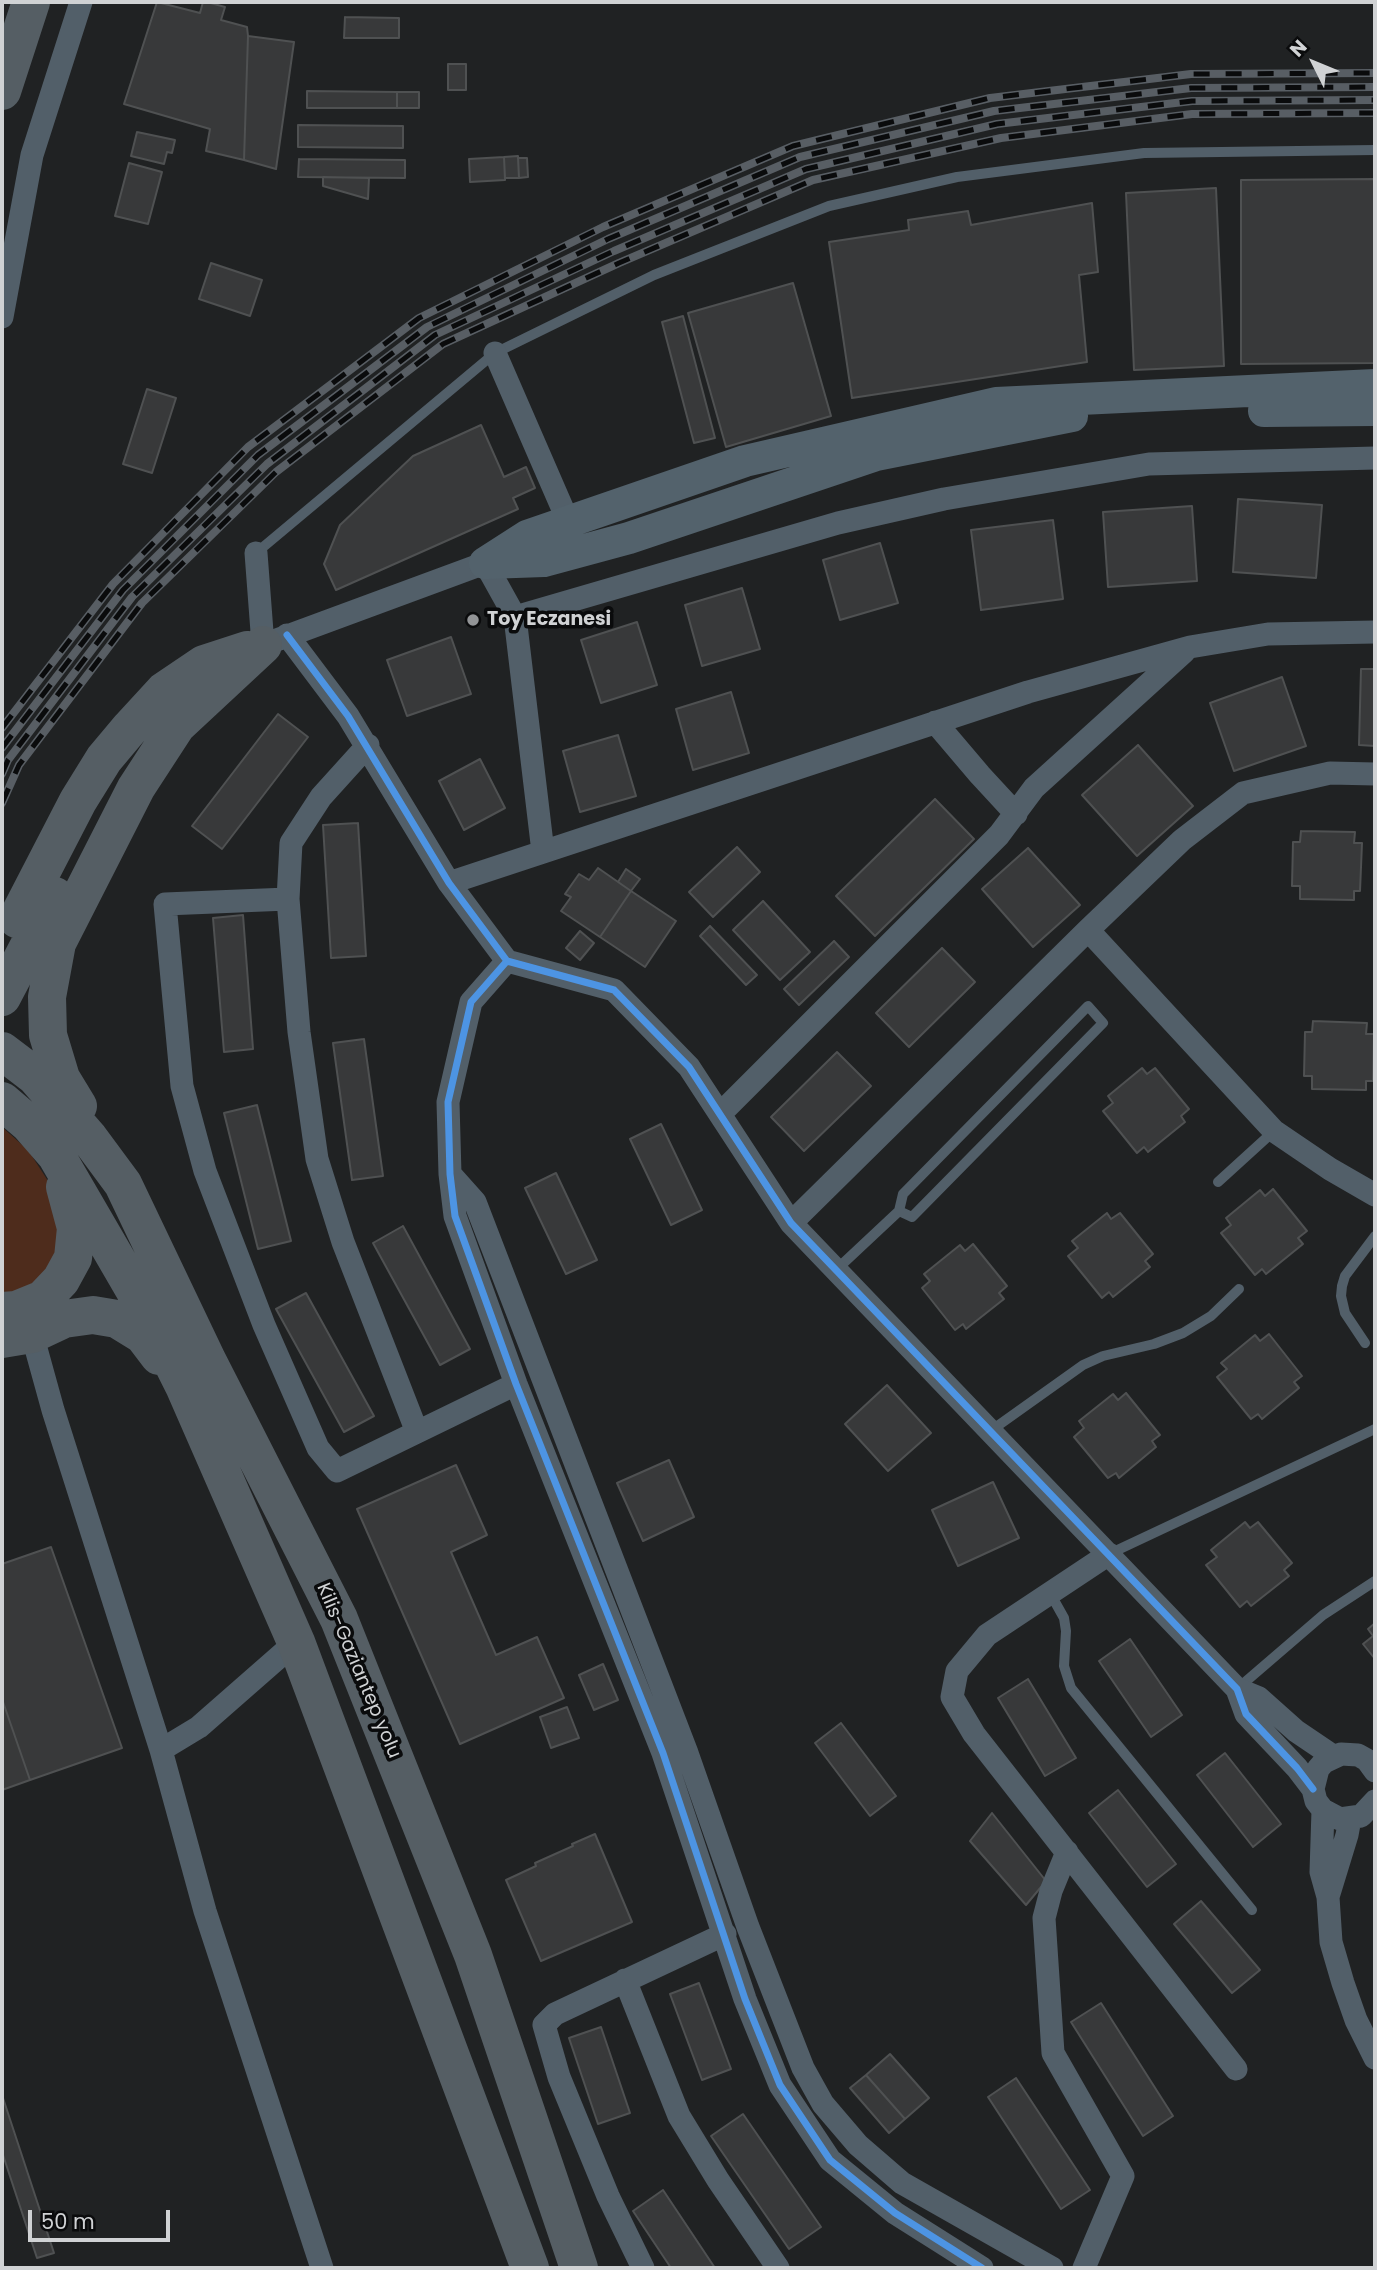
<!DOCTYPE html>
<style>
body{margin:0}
#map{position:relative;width:1377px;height:2270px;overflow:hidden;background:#202223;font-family:Poppins,sans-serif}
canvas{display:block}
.frame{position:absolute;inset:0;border:4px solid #d0d2d4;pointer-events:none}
.north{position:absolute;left:1279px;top:28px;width:70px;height:70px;-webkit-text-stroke:5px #0a0b0c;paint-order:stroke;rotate:313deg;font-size:19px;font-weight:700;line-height:28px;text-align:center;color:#d0d2d4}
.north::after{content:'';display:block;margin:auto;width:24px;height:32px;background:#d0d2d4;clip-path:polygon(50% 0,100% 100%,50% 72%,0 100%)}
.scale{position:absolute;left:28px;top:2210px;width:142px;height:32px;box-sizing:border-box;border:4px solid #d0d2d4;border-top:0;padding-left:9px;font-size:21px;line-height:24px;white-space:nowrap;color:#d0d2d4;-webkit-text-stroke:5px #0a0b0c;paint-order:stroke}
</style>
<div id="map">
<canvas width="1377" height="2270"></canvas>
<div class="frame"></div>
<div class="north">N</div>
<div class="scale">50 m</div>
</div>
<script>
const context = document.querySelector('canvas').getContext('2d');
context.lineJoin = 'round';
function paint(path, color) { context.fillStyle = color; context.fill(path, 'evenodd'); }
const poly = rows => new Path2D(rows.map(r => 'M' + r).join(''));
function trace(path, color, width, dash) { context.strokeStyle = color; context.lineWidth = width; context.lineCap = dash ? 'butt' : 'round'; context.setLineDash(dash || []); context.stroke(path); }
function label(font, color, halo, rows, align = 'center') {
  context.font = font + ' Poppins,sans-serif'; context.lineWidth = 7; context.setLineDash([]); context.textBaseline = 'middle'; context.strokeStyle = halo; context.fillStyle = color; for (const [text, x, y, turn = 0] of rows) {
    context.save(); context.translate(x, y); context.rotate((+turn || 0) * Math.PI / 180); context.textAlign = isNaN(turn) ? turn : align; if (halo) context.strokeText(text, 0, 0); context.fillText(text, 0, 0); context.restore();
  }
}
paint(poly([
 [2,1127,28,1150,63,1204,67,1249,47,1280,2,1296]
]), '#4e2c1c');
const building = poly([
 [157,2,200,13,203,2,207,2,225,7,221,20,247,27,248,36,244,160,206,151,210,129,124,104,157,2],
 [345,17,399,18,399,38,344,38,345,17],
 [248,36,294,42,276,169,244,160,248,36],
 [448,64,466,64,466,90,448,90,448,64],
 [307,91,397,92,397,108,307,108,307,91],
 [397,92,419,92,419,108,397,108,397,92],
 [298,125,403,126,403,148,298,147,298,125],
 [137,132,175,140,172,153,167,152,164,164,131,156,137,132],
 [518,156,519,178,505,178,504,157,518,156],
 [504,157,505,180,470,182,469,159,504,157],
 [518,158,527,158,528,177,519,178,518,158],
 [299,159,405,160,405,178,298,177,299,159],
 [129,163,162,172,148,224,115,216,129,163],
 [323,177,369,178,368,199,323,186,323,177],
 [1375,179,1375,363,1241,364,1241,180,1375,179],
 [1216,188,1224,366,1134,370,1126,193,1216,188],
 [1092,203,1098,272,1079,275,1087,362,852,398,829,242,909,230,908,220,968,211,971,225,1092,203],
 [211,263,262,280,250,316,199,299,211,263],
 [793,283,831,416,726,447,688,313,793,283],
 [683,316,715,438,694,443,662,322,683,316],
 [147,389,176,398,152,473,123,464,147,389],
 [481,425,504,477,526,467,535,488,513,498,518,509,336,590,324,564,340,525,413,456,481,425],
 [1238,499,1322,505,1316,578,1233,572,1238,499],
 [1192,506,1197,581,1108,587,1103,512,1192,506],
 [1053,520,1063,599,981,610,971,530,1053,520],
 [880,543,898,603,840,620,823,560,880,543],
 [742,588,760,649,702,666,685,605,742,588],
 [637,622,657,685,601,703,581,640,637,622],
 [451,637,471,694,407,716,387,660,451,637],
 [1361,669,1375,669,1375,746,1359,745,1361,669],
 [1282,677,1306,746,1234,771,1210,703,1282,677],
 [731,692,749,753,693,770,676,709,731,692],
 [278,714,308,737,222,849,192,826,278,714],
 [618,735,636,796,580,812,563,751,618,735],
 [1138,745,1193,806,1137,856,1082,795,1138,745],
 [480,759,505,808,464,830,439,781,480,759],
 [935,799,974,839,875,936,836,896,935,799],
 [358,823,366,956,331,958,323,825,358,823],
 [1301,831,1355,832,1354,843,1362,843,1360,891,1354,891,1354,900,1300,899,1300,886,1292,886,1293,842,1300,842,1301,831],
 [737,847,760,872,713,917,689,892,737,847],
 [1028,848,1080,905,1033,947,982,889,1028,848],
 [598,868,631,891,600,937,561,911,571,897,565,894,579,874,589,880,598,868],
 [626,869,640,879,631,891,618,882,626,869],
 [631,891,676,921,645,967,600,937,631,891],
 [763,901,810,952,780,980,733,930,763,901],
 [243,915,253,1049,224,1052,213,918,243,915],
 [710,926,757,975,746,985,700,936,710,926],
 [580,931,594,943,580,960,566,948,580,931],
 [834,941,849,957,799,1005,784,989,834,941],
 [942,948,975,982,909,1047,876,1013,942,948],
 [1313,1021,1367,1023,1366,1034,1374,1034,1373,1081,1366,1081,1366,1090,1312,1089,1312,1076,1304,1076,1305,1032,1312,1032,1313,1021],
 [364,1039,383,1176,352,1180,333,1043,364,1039],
 [837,1052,871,1086,804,1151,771,1117,837,1052],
 [1142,1068,1147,1074,1155,1068,1189,1109,1181,1116,1185,1122,1148,1152,1144,1147,1137,1153,1103,1111,1113,1103,1108,1096,1142,1068],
 [257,1105,291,1241,258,1249,224,1113,257,1105],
 [661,1124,702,1210,671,1225,630,1139,661,1124],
 [556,1173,597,1260,566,1274,525,1188,556,1173],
 [1273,1189,1307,1231,1298,1238,1303,1244,1266,1274,1262,1269,1255,1275,1221,1233,1231,1225,1226,1218,1260,1190,1265,1196,1273,1189],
 [1107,1213,1111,1219,1120,1213,1153,1254,1145,1261,1150,1267,1113,1297,1109,1292,1102,1298,1068,1256,1078,1248,1072,1241,1107,1213],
 [403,1226,470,1349,440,1365,373,1243,403,1226],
 [973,1244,1007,1286,999,1293,1004,1299,966,1329,963,1324,955,1330,922,1288,930,1281,924,1274,960,1245,965,1251,973,1244],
 [306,1293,374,1416,344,1432,276,1309,306,1293],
 [1269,1334,1302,1376,1294,1382,1299,1388,1262,1419,1258,1414,1251,1419,1217,1377,1227,1369,1221,1363,1255,1335,1260,1341,1269,1334],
 [887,1385,931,1433,888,1471,845,1424,887,1385],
 [1126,1393,1160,1435,1152,1441,1156,1447,1119,1478,1116,1473,1108,1478,1074,1437,1084,1428,1079,1421,1113,1394,1118,1400,1126,1393],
 [669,1460,694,1517,643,1541,617,1483,669,1460],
 [456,1465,487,1535,451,1552,496,1655,537,1637,564,1698,460,1744,357,1509,456,1465],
 [993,1482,1019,1538,958,1566,932,1510,993,1482],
 [1245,1522,1250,1528,1258,1522,1292,1563,1284,1570,1289,1576,1251,1606,1247,1601,1240,1607,1206,1565,1217,1557,1211,1550,1245,1522],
 [51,1547,122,1748,30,1780,2,1699,2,1564,51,1547],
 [1375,1623,1375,1659,1363,1644,1373,1636,1368,1629,1375,1623],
 [1130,1639,1182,1715,1151,1737,1099,1661,1130,1639],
 [603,1664,618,1700,594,1710,579,1675,603,1664],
 [1028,1679,1076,1758,1045,1776,998,1698,1028,1679],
 [2,1699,30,1780,2,1790,2,1699],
 [567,1707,579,1738,551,1748,540,1717,567,1707],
 [841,1723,896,1796,870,1816,815,1743,841,1723],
 [1225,1753,1281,1824,1253,1847,1197,1775,1225,1753],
 [1118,1790,1176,1864,1147,1887,1089,1813,1118,1790],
 [992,1813,1046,1881,1026,1905,970,1841,992,1813],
 [595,1834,632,1922,541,1961,506,1880,536,1866,535,1863,573,1846,572,1844,595,1834],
 [1201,1901,1260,1970,1232,1993,1174,1924,1201,1901],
 [699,1983,731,2069,702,2080,670,1994,699,1983],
 [1101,2003,1173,2116,1143,2136,1071,2022,1101,2003],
 [601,2027,630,2113,598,2124,569,2038,601,2027],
 [890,2054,929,2098,905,2119,866,2075,890,2054],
 [866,2075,905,2119,889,2133,850,2088,866,2075],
 [1016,2078,1090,2190,1061,2209,988,2097,1016,2078],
 [2,2095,54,2253,37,2258,2,2152,2,2095],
 [743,2114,821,2227,789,2249,711,2136,743,2114],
 [663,2190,715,2268,671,2268,633,2211,663,2190]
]);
paint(building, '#38393a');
trace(building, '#4f5152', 2);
trace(poly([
 [256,553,495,353,654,275,829,206,957,177,1144,153,1375,150],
 [1218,1182,1274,1131],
 [836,1270,899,1211,903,1194,1088,1006,1103,1023,912,1217,899,1211],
 [1365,1343,1345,1313,1341,1296,1342,1286,1345,1276,1375,1236],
 [989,1432,1083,1365,1103,1356,1154,1344,1183,1333,1211,1316,1239,1289],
 [1109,1554,1375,1429],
 [1050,1593,1064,1618,1066,1631,1064,1666,1071,1688,1252,1910],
 [1237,1689,1323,1615,1375,1581]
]), '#525f69', 10);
trace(poly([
 [2,317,32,155,81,2],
 [495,353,568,521],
 [256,553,263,645,485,563,515,617,543,852],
 [515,617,838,523,944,499,1149,464,1375,458],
 [287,635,348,716,449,883,507,961,614,990,689,1067,791,1223,1237,1689,1246,1714,1297,1768,1313,1789],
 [935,722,980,775,1016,814],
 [368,745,321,797,291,843,288,899,299,1032,317,1159,343,1242,417,1432],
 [449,883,1028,692,1190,647,1268,634,1375,632],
 [288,899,165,904,182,1086,205,1171,264,1325,318,1448,337,1471,516,1384],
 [1088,930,1274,1131,1330,1169,1375,1195],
 [507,961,471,1002,448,1102,450,1174,455,1216,516,1384,663,1753,745,1999,780,2085,830,2160,895,2213,982,2268],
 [721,1113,999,835,1034,788,1184,652],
 [450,1174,475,1202,687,1753,748,1927,803,2068,823,2104,858,2145,902,2183,1052,2268],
 [791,1223,1088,930,1182,840,1243,793,1330,773,1375,774],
 [32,1334,53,1410,161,1750,205,1911,322,2268],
 [1109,1554,987,1635,957,1671,952,1697,974,1734,1236,2069],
 [1237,1689,1259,1698,1296,1731,1333,1756],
 [161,1750,199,1727,296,1642],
 [1375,1771,1367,1760,1358,1755,1341,1754,1324,1762,1318,1769,1313,1789,1316,1801,1323,1810,1340,1819,1361,1816,1375,1801],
 [1323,1810,1321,1872,1328,1897,1331,1942,1343,1983,1356,2020,1375,2058],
 [1067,1852,1051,1891,1044,1918,1053,2053,1123,2176,1084,2268],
 [1328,1897,1347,1835,1350,1819],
 [625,1980,679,2116,718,2180,778,2268],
 [643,2268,608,2196,559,2077,544,2025,555,2014,725,1934]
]), '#525f69', 23);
trace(poly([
 [1264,411,1375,410],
 [485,563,527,536,745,461,996,403,1375,385],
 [487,563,544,561,629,538,876,455,1072,416]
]), '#53626c', 32);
trace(poly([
 [2,91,31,2],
 [17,919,78,801,104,759,130,728,164,691,204,664,247,650],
 [2,997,55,896],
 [2,1051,35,1076,89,1138,123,1184,207,1360,339,1619,473,1955,579,2268],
 [2,1101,29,1124,56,1155,146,1310,184,1386,296,1642,530,2268],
 [78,1106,61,1078,48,1035,47,997,57,943,136,788,177,725,263,645],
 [2,1311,16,1310,43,1299,61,1280,73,1258,76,1228,65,1187],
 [2,1339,32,1334,64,1319,93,1315,117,1319,143,1335,159,1356]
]), '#555e64', 38);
const rail = poly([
 [2,728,113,584,248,447,419,318,603,227,793,146,990,98,1191,74,1375,73],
 [2,748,123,590,258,455,427,327,608,239,800,157,994,111,1191,88,1375,87],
 [2,774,8,760,132,597,267,464,435,335,614,251,806,169,997,124,1192,101,1375,100],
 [2,803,19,765,142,603,276,472,443,344,619,263,813,180,1001,138,1192,114,1375,113]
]);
trace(rail, '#585e64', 8);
trace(rail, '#0a0b0c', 5, [16]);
trace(poly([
 [287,635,348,716,449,883,507,961,614,990,689,1067,791,1223,1237,1689,1246,1714,1297,1768,1313,1789],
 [507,961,471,1002,448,1102,450,1174,455,1216,516,1384,663,1753,745,1999,780,2085,830,2160,895,2213,982,2268]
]), '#4d94e3', 7);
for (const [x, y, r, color] of [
 [473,620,7,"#929496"]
]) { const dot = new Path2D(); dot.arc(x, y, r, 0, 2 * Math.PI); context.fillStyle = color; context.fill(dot); trace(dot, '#0a0b0c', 2.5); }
label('bold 19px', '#d0d2d4', '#0a0b0c', [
 ["Toy Eczanesi",487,620]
], 'left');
label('19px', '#d0d2d4', '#0a0b0c', [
 ["Kilis-Gaziantep yolu",358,1671,67]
]);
</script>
